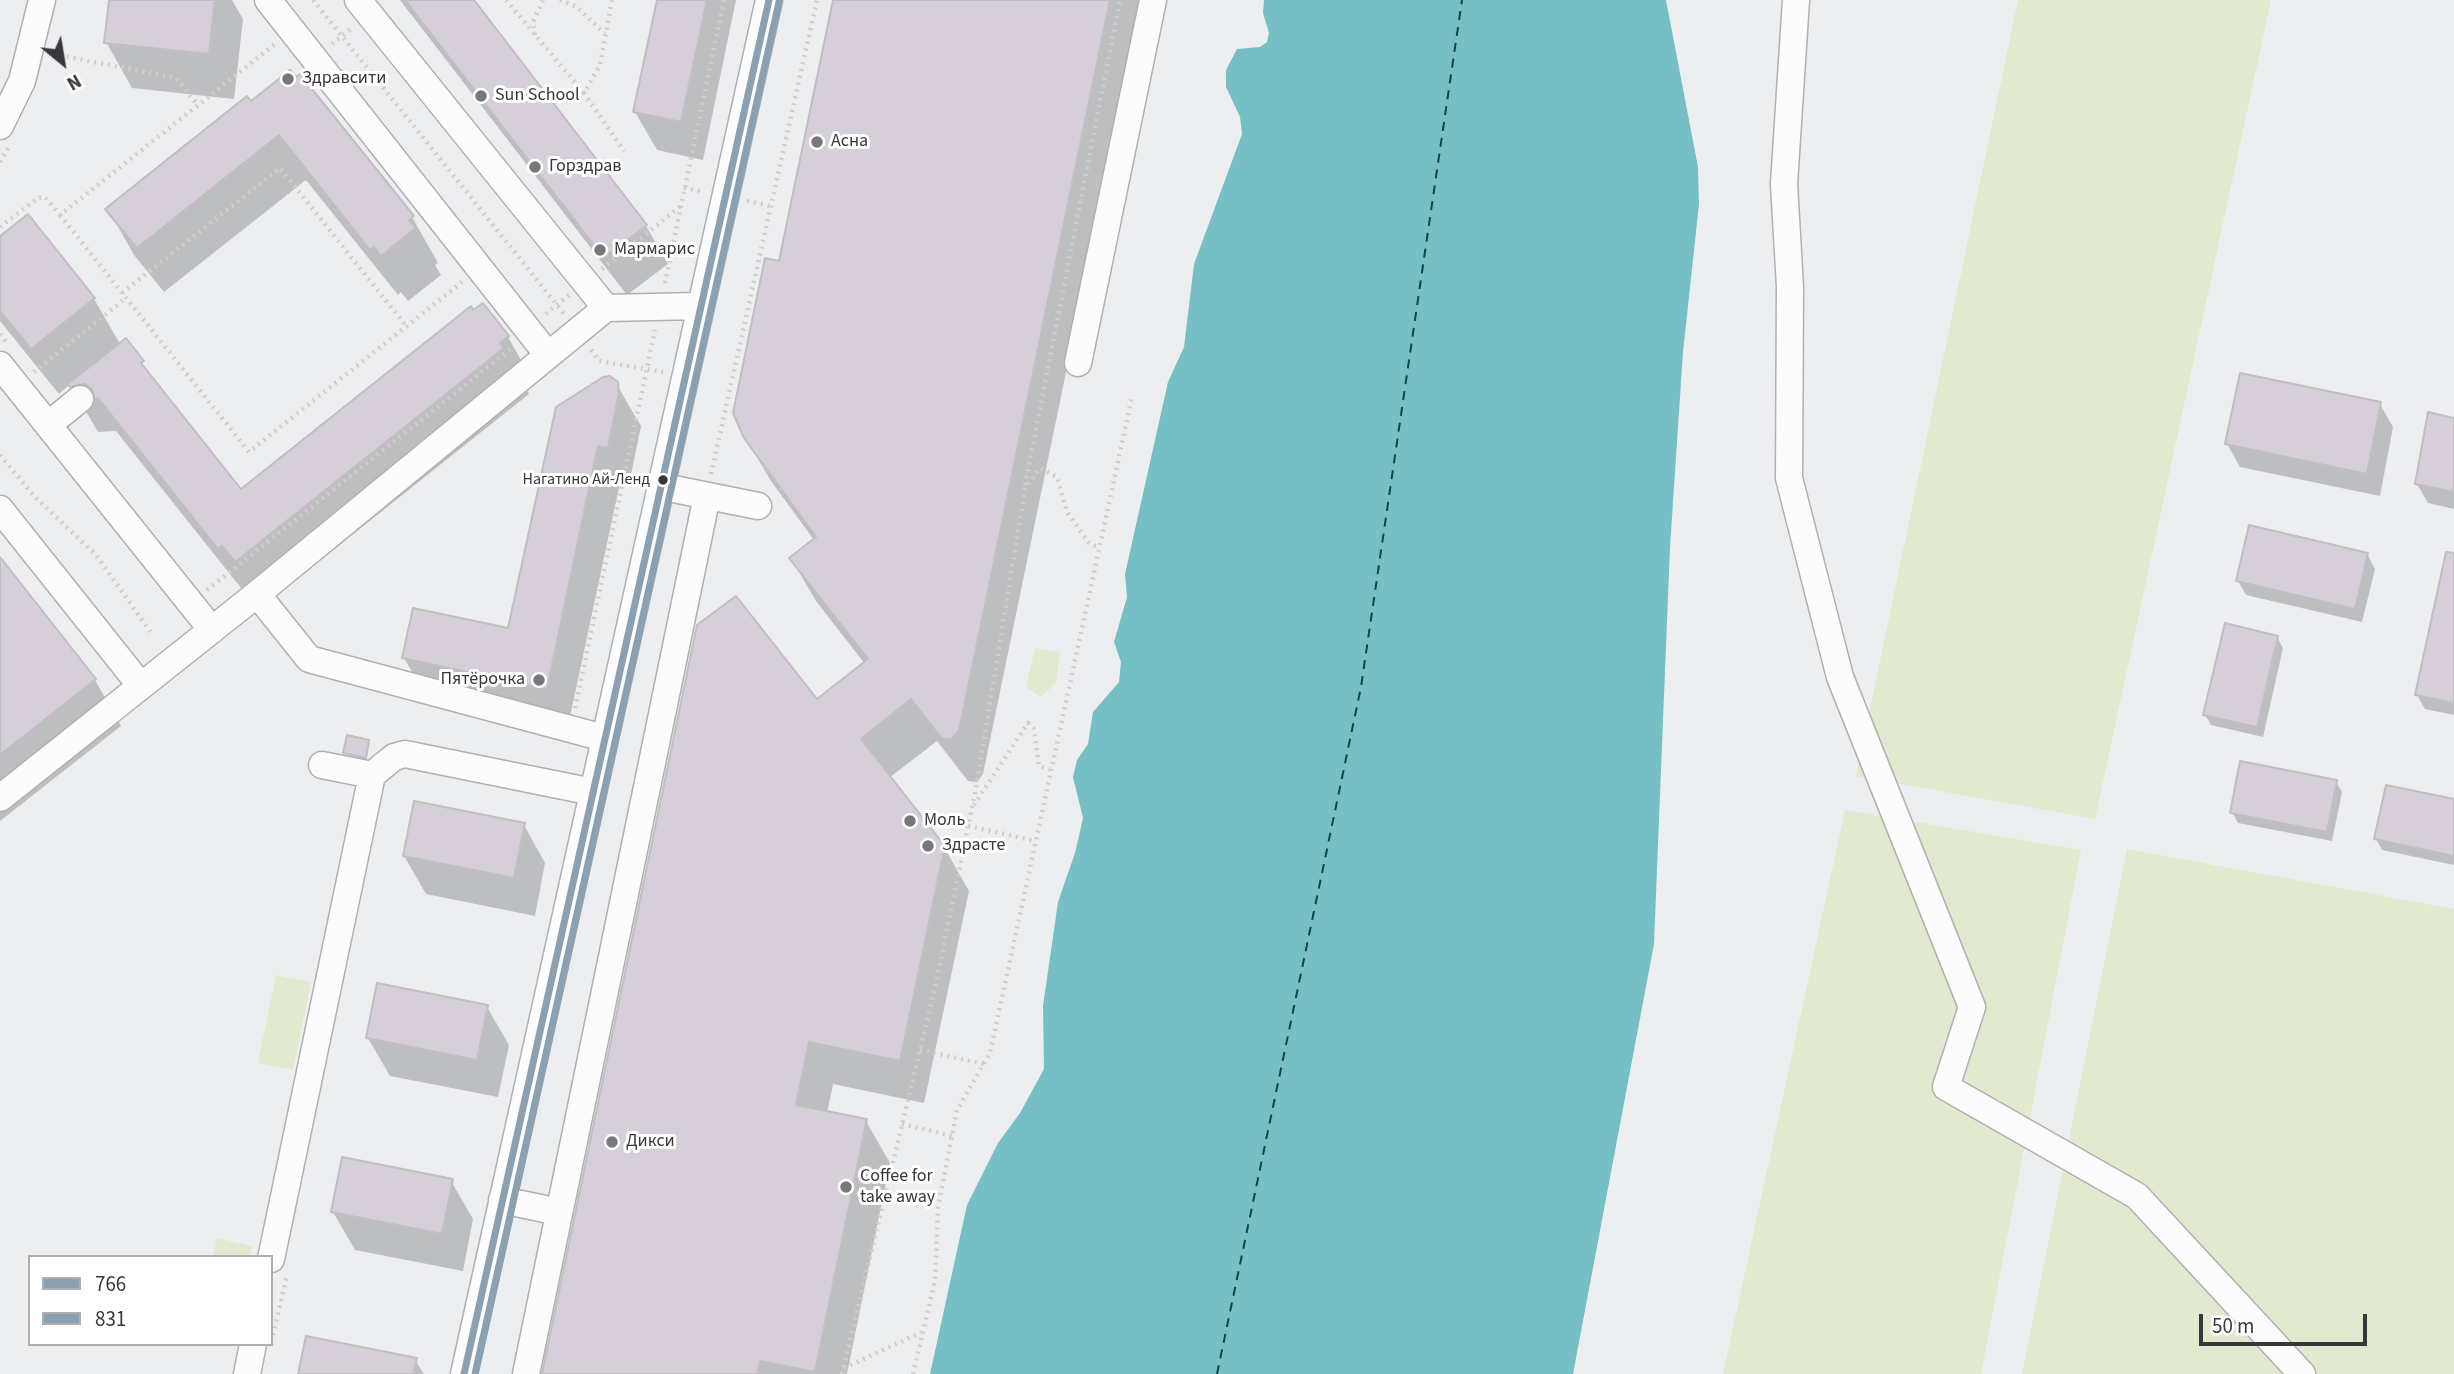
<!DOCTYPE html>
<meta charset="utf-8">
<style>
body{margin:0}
#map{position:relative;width:2454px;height:1374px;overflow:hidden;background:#edeef0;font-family:"Source Sans 3",sans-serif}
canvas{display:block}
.legend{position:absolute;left:28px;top:1255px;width:245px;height:91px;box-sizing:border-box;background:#fff;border:2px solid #afafb0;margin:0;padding:9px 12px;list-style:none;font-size:21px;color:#38383a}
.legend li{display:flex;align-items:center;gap:14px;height:35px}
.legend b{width:35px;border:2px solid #afafb0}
.north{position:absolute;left:28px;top:28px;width:70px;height:70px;-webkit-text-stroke:5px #fff;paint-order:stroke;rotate:150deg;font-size:19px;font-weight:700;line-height:28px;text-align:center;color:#38383a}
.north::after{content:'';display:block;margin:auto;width:24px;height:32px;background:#38383a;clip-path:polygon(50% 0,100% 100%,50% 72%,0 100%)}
.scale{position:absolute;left:2199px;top:1314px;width:168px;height:32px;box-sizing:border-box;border:4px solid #38383a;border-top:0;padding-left:9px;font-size:21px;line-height:24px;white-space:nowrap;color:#38383a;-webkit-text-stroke:5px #fff;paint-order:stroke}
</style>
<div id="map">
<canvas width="2454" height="1374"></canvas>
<ul class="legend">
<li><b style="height:9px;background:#8ba0b0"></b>766</li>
<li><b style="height:9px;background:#8ba0b0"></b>831</li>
</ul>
<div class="north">N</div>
<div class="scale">50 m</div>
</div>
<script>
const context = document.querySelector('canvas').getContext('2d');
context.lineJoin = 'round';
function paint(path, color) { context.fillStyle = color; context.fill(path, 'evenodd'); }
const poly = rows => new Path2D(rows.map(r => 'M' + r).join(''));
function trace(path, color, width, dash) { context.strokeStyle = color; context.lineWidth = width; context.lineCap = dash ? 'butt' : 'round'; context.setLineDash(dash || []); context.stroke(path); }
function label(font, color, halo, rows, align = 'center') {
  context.font = font + ' "Source Sans 3",sans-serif'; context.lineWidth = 6; context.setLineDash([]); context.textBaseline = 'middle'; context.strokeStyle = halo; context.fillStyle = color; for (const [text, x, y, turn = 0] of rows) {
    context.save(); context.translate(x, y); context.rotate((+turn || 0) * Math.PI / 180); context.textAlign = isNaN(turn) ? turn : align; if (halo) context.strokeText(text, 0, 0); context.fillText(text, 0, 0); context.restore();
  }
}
paint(poly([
 [2018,0,2271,0,2095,819,1856,776],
 [1035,648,1060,652,1056,683,1041,697,1026,687],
 [1845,810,2081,850,1981,1374,1723,1374],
 [2127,849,2454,909,2454,1374,2022,1374],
 [276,975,311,982,293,1070,258,1063],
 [217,1238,252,1246,250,1257,213,1257]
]), '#e1eacf');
paint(poly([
 [1264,0,1666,0,1698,167,1699,204,1683,352,1670,547,1654,944,1573,1374,930,1374,967,1205,998,1143,1020,1113,1044,1069,1043,1006,1058,902,1075,853,1083,818,1073,777,1077,760,1088,744,1093,712,1119,682,1121,662,1114,642,1127,597,1125,574,1168,382,1184,347,1194,264,1242,134,1240,117,1226,87,1226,70,1237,49,1260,47,1267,42,1269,33,1263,13]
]), '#76c0c5');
paint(poly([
 [110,0,232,0,243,19,234,99,132,88,106,42],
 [400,0,472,0,646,226,668,264,627,295],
 [658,0,736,0,703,160,657,150,635,112],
 [835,0,1143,0,983,774,977,782,968,781,937,741,889,778,944,847,969,891,924,1103,833,1084,827,1113,866,1121,890,1163,847,1374,544,1374,817,701,865,664,816,601,791,558,814,540,771,481,745,437],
 [247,98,412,217,438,263,435,265,441,275,408,301,401,292,398,295,306,180,164,292,134,255,108,209],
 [27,216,94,299,120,344,126,340,157,386,241,491,482,305,508,337,534,383,526,389,529,394,263,606,245,593,116,431,98,432,70,384,59,394,0,321,0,238],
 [614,380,641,426,629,485,620,483,568,726,426,696,404,658,510,630],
 [2380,404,2393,427,2380,496,2240,467,2227,444],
 [2454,419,2454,509,2428,503,2417,484],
 [2367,554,2375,569,2362,622,2246,595,2238,581],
 [0,560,95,680,121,726,0,821],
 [2454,568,2454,715,2425,709,2417,695],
 [2277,637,2283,648,2263,737,2211,725,2205,715],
 [368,741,367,760,345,753],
 [2336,782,2342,792,2332,841,2238,823,2232,812],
 [2454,801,2454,865,2382,850,2376,839],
 [524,825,545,863,535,916,426,894,404,856],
 [487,1007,509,1045,498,1097,390,1076,368,1038],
 [451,1181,473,1219,463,1271,355,1250,333,1212],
 [415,1360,424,1374,300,1374]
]), '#0003');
trace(poly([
 [1217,1374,1361,687,1462,0]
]), '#144346', 2, [9, 7]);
const building = poly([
 [109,0,215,0,209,54,104,43,109,0],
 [405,0,474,0,647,225,604,258,405,0],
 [657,0,707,0,681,122,633,112,657,0],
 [833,0,1110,0,959,731,952,739,942,739,911,699,861,739,945,846,900,1061,809,1042,796,1105,867,1119,815,1372,760,1361,757,1374,542,1374,697,625,736,596,817,699,868,659,789,558,816,537,744,438,733,413,765,258,779,261,833,0],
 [290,70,296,77,300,74,361,150,414,216,409,220,416,228,381,256,374,247,370,250,279,135,137,248,105,209,247,96,251,101,290,70],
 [28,214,95,298,31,349,0,311,0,236,28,214],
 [483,303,509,336,500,343,504,348,235,562,222,546,218,549,98,398,95,400,92,389,85,384,70,387,68,384,126,338,144,361,141,363,241,489,471,306,473,310,483,303],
 [2240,373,2381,402,2367,474,2225,444,2240,373],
 [610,376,618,382,619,393,608,448,598,446,547,689,402,658,413,608,508,628,556,407,603,377,610,376],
 [2428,412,2454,418,2454,492,2415,484,2428,412],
 [2249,525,2368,553,2355,609,2236,581,2249,525],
 [2446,552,2454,553,2454,703,2415,695,2446,552],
 [0,557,96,679,0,755,0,557],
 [2225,623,2278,636,2257,727,2203,715,2225,623],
 [347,735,369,740,366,758,343,753,347,735],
 [2240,761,2337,780,2327,832,2230,813,2240,761],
 [2386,785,2454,799,2454,856,2374,839,2386,785],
 [414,801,525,823,514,878,403,856,414,801],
 [377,983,488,1005,477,1060,366,1038,377,983],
 [342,1157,453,1179,442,1234,331,1212,342,1157],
 [306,1336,417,1358,413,1374,298,1374,306,1336]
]);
paint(building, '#d6ced9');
trace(building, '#bfbfc1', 2);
const minor = poly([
 [268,0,548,355],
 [358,0,606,308],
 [1796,0,1784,184,1790,287,1789,478,1840,677,1972,1007,1946,1087,2137,1196,2302,1374],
 [0,126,22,81,42,0],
 [1078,363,1153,0],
 [0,365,212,630],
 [48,425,80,399],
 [659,486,758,506],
 [0,509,141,686],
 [257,594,309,659,604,738],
 [322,765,372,775],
 [0,798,257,594,606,308,699,306],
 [502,1200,559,1212],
 [271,1259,372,775,394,757,405,754,593,792],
 [247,1374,253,1344],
 [464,1374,769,0],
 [526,1374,707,496]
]);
trace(minor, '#afb0b1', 29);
trace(poly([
 [313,0,565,315],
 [506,0,584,93],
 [560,0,577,7,605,34],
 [612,0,600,65,584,93,624,151],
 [535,35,533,22,543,0],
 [332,44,352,28],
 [53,54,176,78,198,105],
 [0,162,8,148],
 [684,188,704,192],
 [747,201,770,206],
 [60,215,249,452,462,282],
 [0,227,38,198,45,197,60,215,275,44],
 [602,269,682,205],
 [665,283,724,0],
 [122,293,280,168,407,327],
 [546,314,569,295],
 [0,334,6,342],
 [591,350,599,361,663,372],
 [34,372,126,298],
 [0,455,34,496,96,555,152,634],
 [711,474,817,0],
 [1025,485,1120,0],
 [207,590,513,347],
 [575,708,655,330],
 [974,805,1028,723,1034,729,1039,766,1051,770],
 [968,826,1036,841],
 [920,1050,984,1064],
 [902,1124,952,1136],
 [273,1335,287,1275],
 [844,1368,922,1332],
 [842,1374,935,988,976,788,1025,489,1040,468,1057,477,1067,512,1089,543,1100,548],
 [913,1374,935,1281,938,1208,957,1110,990,1053,1132,397]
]), '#cececf', 4.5, [2, 5]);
trace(minor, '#fcfcfd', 26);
trace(poly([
 [464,1374,769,0]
]), '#8ba0b0', 7);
trace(poly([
 [475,1374,779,2]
]), '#8ba0b0', 7);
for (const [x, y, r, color] of [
 [288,79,7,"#77787a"],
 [481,96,7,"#77787a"],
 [817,142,7,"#77787a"],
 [535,167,7,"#77787a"],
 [600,250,7,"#77787a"],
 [663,480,6,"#38383a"],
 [539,680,7,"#77787a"],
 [910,821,7,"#77787a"],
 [928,846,7,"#77787a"],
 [612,1142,7,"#77787a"],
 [846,1187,7,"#77787a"]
]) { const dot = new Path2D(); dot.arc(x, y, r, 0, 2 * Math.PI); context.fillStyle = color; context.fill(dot); trace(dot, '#fff', 2.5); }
label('16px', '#38383a', '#fff', [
 ["Нагатино Ай-Ленд",650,480]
], 'right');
label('18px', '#38383a', '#fff', [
 ["Здравсити",302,79],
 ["Sun School",495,96],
 ["Асна",831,142],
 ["Горздрав",549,167],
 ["Мармарис",614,250],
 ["Пятёрочка",525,680,"right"],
 ["Моль",924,821],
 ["Здрасте",942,846],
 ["Дикси",626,1142],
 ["Coffee for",860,1177],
 ["take away",860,1198]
], 'left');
</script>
